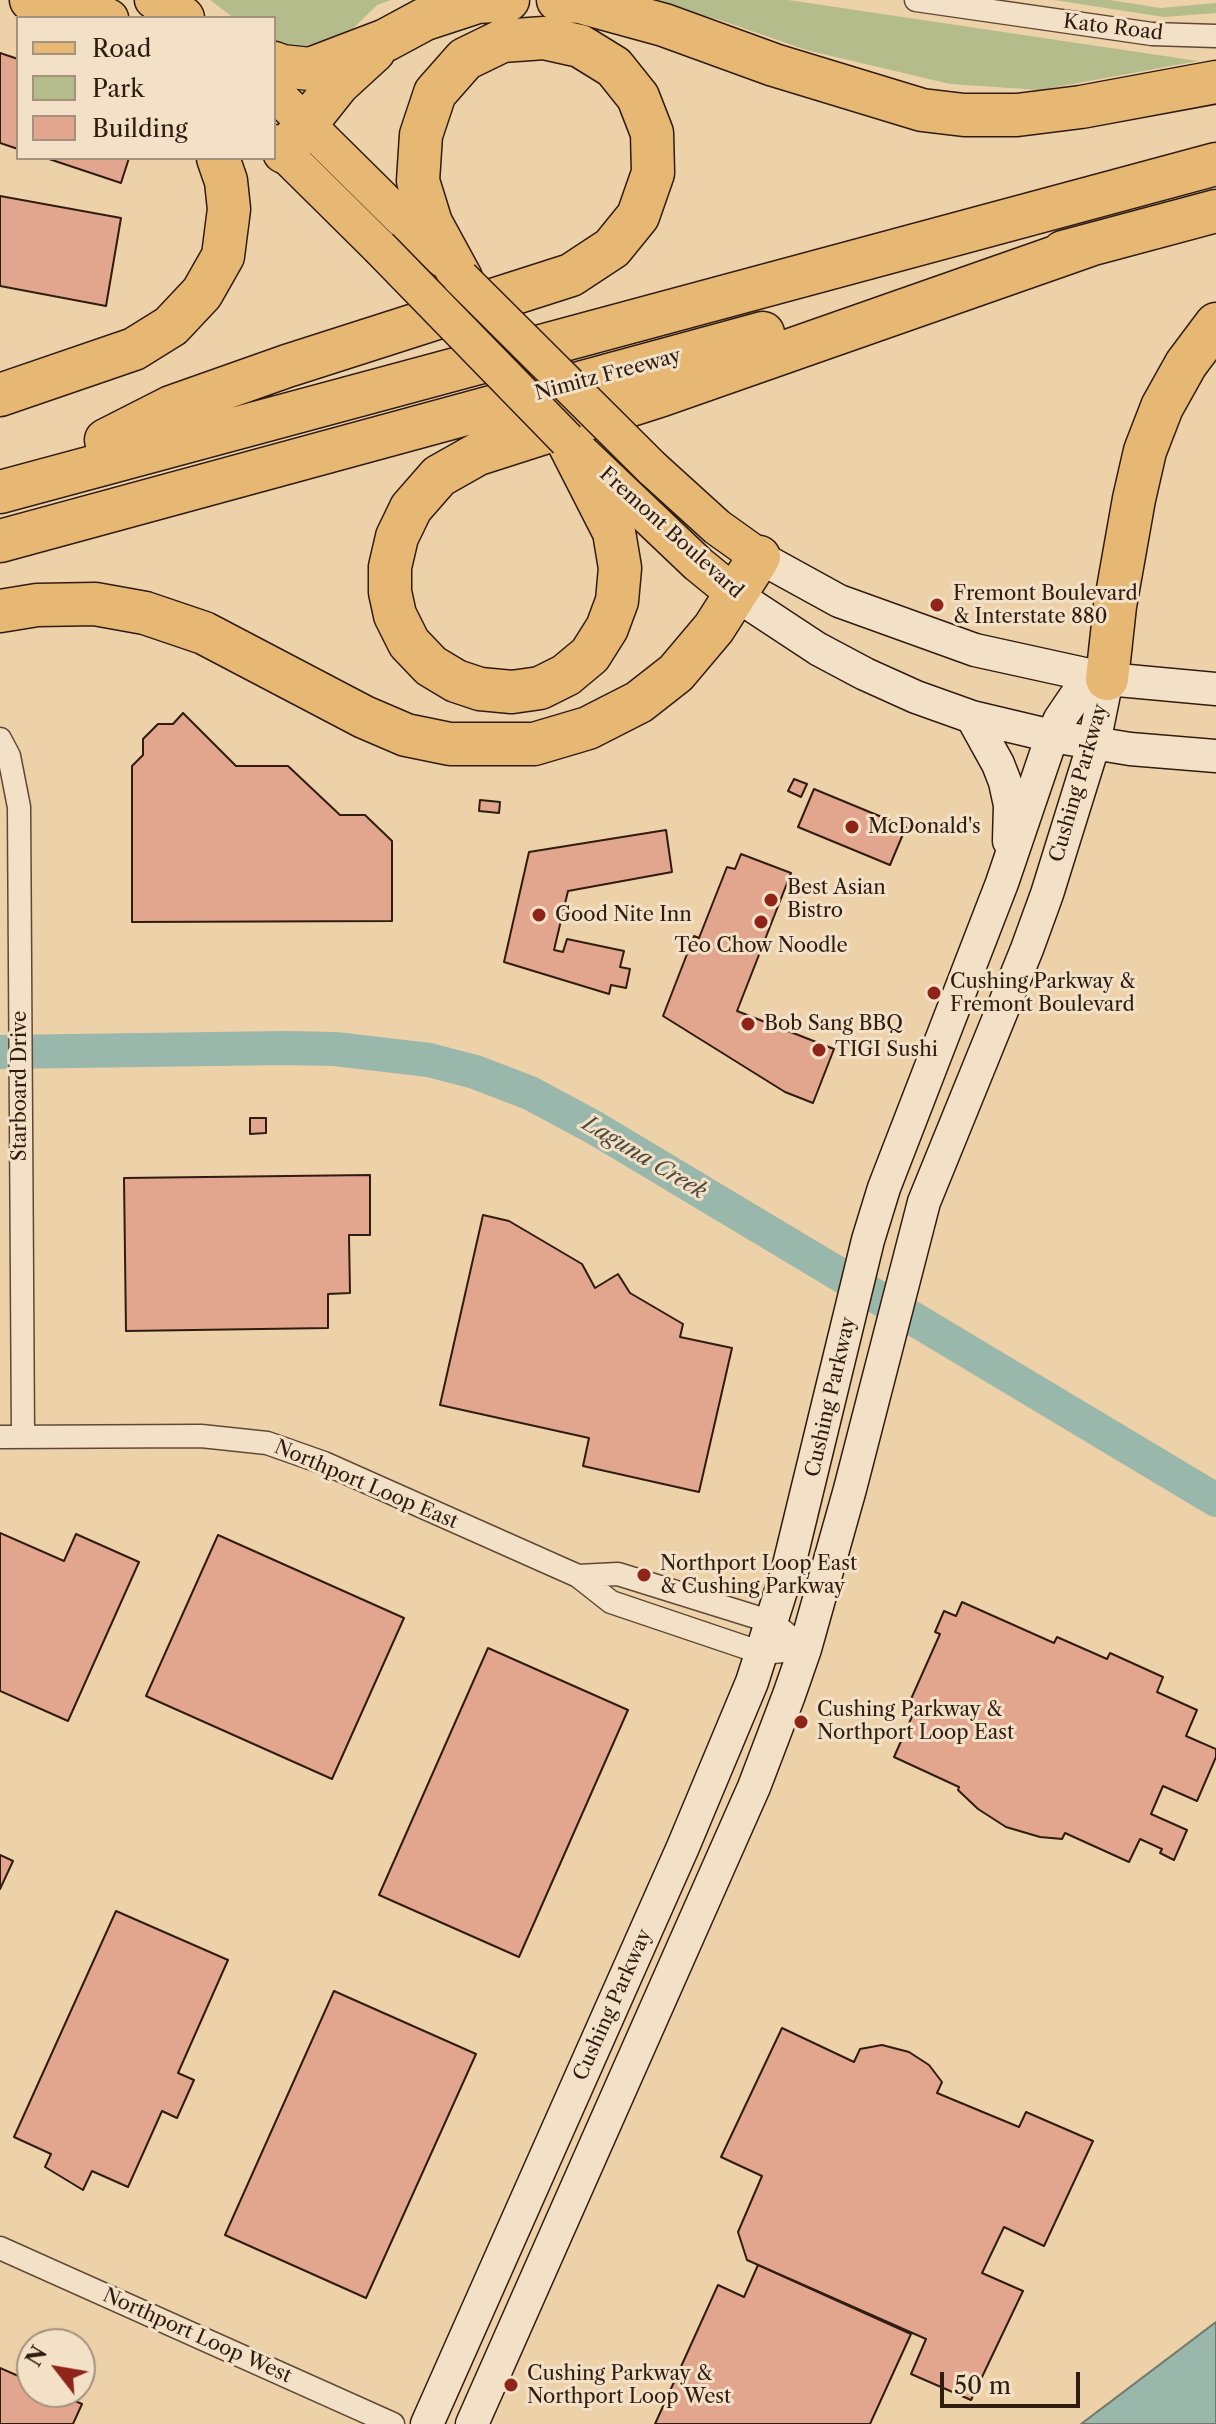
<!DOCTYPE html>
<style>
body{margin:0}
#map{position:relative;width:1216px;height:2424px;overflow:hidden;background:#ecd1a9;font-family:"Libre Caslon Text",serif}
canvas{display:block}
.legend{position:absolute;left:16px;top:16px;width:260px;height:144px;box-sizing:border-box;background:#f3e1c7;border:2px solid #a5927e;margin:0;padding:10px 14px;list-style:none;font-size:24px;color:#301c10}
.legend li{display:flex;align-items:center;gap:16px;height:40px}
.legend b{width:40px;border:2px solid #a5927e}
.north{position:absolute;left:16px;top:2328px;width:80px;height:80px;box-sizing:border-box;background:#f3e1c7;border:2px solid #a5927e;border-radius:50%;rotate:301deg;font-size:22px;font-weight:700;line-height:32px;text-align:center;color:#301c10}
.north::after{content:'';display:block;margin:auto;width:28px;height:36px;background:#8f2418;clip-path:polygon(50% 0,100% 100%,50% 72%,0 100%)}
.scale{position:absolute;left:940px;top:2372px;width:140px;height:36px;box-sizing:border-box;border:4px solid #301c10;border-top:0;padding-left:10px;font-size:24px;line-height:28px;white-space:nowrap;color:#301c10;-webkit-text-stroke:6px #f3e1c7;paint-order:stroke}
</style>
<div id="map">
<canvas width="1216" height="2424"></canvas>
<ul class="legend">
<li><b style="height:10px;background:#e6b874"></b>Road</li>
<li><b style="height:22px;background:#b4bc8b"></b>Park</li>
<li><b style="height:22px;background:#e2a68e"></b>Building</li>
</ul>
<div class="north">N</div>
<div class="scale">50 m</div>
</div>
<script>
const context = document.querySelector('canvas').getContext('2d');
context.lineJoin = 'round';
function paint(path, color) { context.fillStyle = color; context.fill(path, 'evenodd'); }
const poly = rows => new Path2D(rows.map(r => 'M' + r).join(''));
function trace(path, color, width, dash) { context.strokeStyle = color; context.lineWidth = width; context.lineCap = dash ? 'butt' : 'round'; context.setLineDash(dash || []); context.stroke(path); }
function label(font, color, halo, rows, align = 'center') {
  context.font = font + ' "Libre Caslon Text",serif'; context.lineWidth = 6; context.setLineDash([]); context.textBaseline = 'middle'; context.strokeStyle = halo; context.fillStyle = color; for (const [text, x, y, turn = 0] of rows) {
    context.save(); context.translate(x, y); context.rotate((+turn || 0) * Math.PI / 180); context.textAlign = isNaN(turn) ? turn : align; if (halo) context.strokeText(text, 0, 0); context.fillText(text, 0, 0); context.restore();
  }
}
paint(poly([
 [210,0,391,0,377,5,337,44,311,54,274,45,274,18,234,18],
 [645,0,788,0,1198,61,1040,90,950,84,806,50,720,20],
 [1054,0,1110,0,1160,8,1216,3,1216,13,1164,17]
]), '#b4bc8b');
const water = poly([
 [1216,2322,1216,2424,1081,2424,1216,2322]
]);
paint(water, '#99b7aa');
trace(water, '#6f796c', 2);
trace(poly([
 [0,1052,285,1048,335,1049,429,1060,475,1072,530,1093,595,1128,1216,1500]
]), '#99b7aa', 34);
const building = poly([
 [0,53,18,59,18,149,0,143,0,53],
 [46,158,129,158,121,183,46,158],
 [0,196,121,218,106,306,0,286,0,196],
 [183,713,236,766,288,766,340,815,365,815,392,841,392,921,132,922,132,766,143,755,143,739,158,724,173,724,183,713],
 [794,779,807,784,801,797,788,791,794,779],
 [814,789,906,827,890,865,798,827,814,789],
 [480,800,500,802,499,813,479,811,480,800],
 [666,830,672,872,568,891,554,950,563,952,567,939,624,951,620,967,630,969,626,988,611,985,609,994,504,962,529,852,666,830],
 [741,854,791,873,737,1011,834,1049,813,1103,785,1092,663,1016,694,936,699,938,727,867,735,869,741,854],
 [250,1118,266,1118,266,1133,250,1134,250,1118],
 [370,1175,370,1235,349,1235,350,1293,328,1294,328,1328,126,1331,124,1178,370,1175],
 [483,1215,509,1221,582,1264,595,1288,618,1274,630,1293,683,1324,680,1337,732,1348,699,1492,583,1466,589,1438,440,1405,483,1215],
 [0,1533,64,1561,76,1534,139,1562,68,1721,0,1691,0,1533],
 [218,1535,404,1618,332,1779,146,1696,218,1535],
 [962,1602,1054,1643,1057,1637,1107,1659,1110,1653,1163,1677,1157,1692,1197,1710,1186,1736,1216,1749,1216,1757,1197,1801,1163,1786,1151,1814,1187,1830,1174,1860,1160,1853,1162,1849,1140,1839,1129,1862,1065,1833,1062,1839,1040,1837,1006,1827,978,1809,958,1790,959,1787,894,1757,914,1712,907,1708,940,1634,935,1632,944,1611,956,1616,962,1602],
 [488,1648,628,1710,519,1957,379,1895,488,1648],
 [0,1855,13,1861,0,1889,0,1855],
 [116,1911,228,1960,178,2073,194,2080,177,2118,162,2111,128,2187,92,2171,83,2190,45,2167,51,2154,14,2137,116,1911],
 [334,1991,476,2054,366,2298,225,2235,334,1991],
 [782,2028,854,2062,860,2049,882,2045,909,2052,929,2065,942,2082,937,2093,1019,2127,1026,2112,1093,2141,1044,2246,1004,2227,982,2273,1023,2291,971,2400,911,2374,926,2339,747,2260,738,2232,762,2176,721,2157,782,2028],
 [758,2265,911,2334,870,2424,655,2424,718,2285,744,2297,758,2265],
 [0,2368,32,2382,32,2392,54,2392,82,2404,73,2424,0,2424,0,2368]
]);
paint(building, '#e2a68e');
trace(building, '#301c10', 2);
const street = poly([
 [916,0,1152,34,1216,36],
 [0,739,9,756,19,807,23,1437],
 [0,1437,201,1436,267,1443,324,1463,578,1576,611,1602,762,1653,805,1649],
 [578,1576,618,1574,772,1622,805,1649],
 [0,2248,393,2424]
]);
const secondary = poly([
 [759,557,839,601,975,650,1107,679,1216,689],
 [736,595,818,649,865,674,916,697,972,717,1052,736,1130,749,1216,756],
 [972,717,998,764,1005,782,1010,805,1009,841],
 [427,2424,683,1847,752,1682,788,1569,868,1240,884,1188,1002,883,1052,736,1060,719,1077,694,1107,679],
 [472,2424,754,1787,789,1695,805,1649,850,1489,924,1202,1027,949,1047,894,1094,743,1107,679]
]);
const primary = poly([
 [78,0,110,18],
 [153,0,182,18],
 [274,92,443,259],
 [274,143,379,247],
 [575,447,698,564,736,595],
 [652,468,717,527,759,557]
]);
const highway = poly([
 [31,0,56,18],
 [558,0,580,2,664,25,774,65,922,110,964,115,1017,115,1081,107,1216,82],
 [178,16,183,18],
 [274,63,282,66,310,69,386,40,425,19,477,2,508,0],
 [284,152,338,84,374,51],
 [1063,252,1216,211],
 [0,395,134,349,171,326,202,293,223,256,229,209,226,181,218,158],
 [106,440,171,407,287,366,571,275,612,248,638,216,653,173,652,133,638,97,614,67,580,46,544,38,502,41,465,59,435,93,421,135,418,181,431,223,461,278],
 [567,440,614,532,620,568,617,601,607,628,590,655,566,675,540,688,512,692,480,689,456,681,431,666,409,643,395,615,390,592,390,567,397,537,411,508,439,476,478,454,662,395,1090,245],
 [0,492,1216,164],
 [0,541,763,333],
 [0,611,37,605,95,604,145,613,204,633,364,717,406,735,450,744,534,744,588,728,639,702,676,673,714,628,759,557],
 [1107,679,1115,606,1134,499,1145,451,1162,407,1186,364,1216,324]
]);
trace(street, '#5f4936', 25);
trace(secondary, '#301c10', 35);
trace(primary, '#301c10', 39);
trace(highway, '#301c10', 45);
trace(street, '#f3e1c7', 22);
trace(secondary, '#f3e1c7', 32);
trace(primary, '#e6b874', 36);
trace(highway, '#e6b874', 42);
const primaryBridge = poly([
 [379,247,567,440],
 [461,278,652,468]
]);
trace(primaryBridge, '#301c10', 39, []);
trace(primaryBridge, '#e6b874', 36);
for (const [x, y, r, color] of [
 [937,605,8,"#8f2418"],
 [852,827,8,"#8f2418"],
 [771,900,8,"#8f2418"],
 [539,915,8,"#8f2418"],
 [761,922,8,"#8f2418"],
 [934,993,8,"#8f2418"],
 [748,1024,8,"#8f2418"],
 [819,1050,8,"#8f2418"],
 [644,1575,8,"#8f2418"],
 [801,1722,8,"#8f2418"],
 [511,2385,8,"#8f2418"]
]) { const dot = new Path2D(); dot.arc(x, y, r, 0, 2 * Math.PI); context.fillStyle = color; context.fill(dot); trace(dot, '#f3e1c7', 3); }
label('20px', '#301c10', '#f3e1c7', [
 ["Kato Road",1113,28,7],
 ["Nimitz Freeway",608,375,-15],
 ["Fremont Boulevard",671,533,42],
 ["Cushing Parkway",1079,783,-74],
 ["Starboard Drive",20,1086,-90],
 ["Cushing Parkway",831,1397,-77],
 ["Northport Loop East",366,1485,23],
 ["Cushing Parkway",613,2005,-66],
 ["Northport Loop West",197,2336,24]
]);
label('20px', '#301c10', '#f3e1c7', [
 ["Fremont Boulevard",953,594],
 ["& Interstate 880",953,617],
 ["McDonald's",868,827],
 ["Best Asian",787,888],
 ["Bistro",787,911],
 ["Good Nite Inn",555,915],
 ["Teo Chow Noodle",761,946,"center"],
 ["Cushing Parkway &",950,982],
 ["Fremont Boulevard",950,1005],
 ["Bob Sang BBQ",764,1024],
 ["TIGI Sushi",835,1050],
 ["Northport Loop East",660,1564],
 ["& Cushing Parkway",660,1587],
 ["Cushing Parkway &",817,1710],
 ["Northport Loop East",817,1733],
 ["Cushing Parkway &",527,2374],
 ["Northport Loop West",527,2397]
], 'left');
label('italic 22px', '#504a3e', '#f3e1c7', [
 ["Laguna Creek",644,1158,31]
]);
</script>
